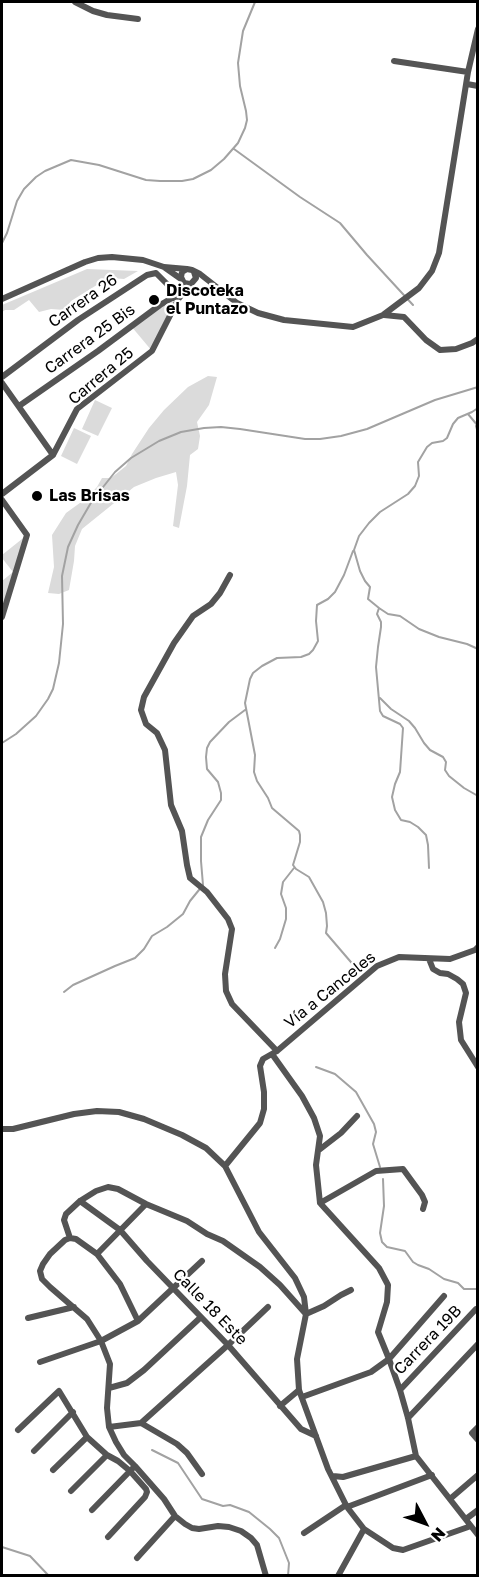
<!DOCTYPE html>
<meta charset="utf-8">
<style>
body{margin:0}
#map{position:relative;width:479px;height:1577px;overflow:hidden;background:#fff;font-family:"Golos Text",sans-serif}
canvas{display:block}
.frame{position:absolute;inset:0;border:3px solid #000;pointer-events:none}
.north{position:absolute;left:395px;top:1493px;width:60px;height:60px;-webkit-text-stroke:4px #fff;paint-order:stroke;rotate:131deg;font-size:16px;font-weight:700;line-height:24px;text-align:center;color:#000}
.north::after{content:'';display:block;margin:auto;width:21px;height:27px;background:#000;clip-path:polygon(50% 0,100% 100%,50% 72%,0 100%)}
</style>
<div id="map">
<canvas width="479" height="1577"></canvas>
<div class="frame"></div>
<div class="north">N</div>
</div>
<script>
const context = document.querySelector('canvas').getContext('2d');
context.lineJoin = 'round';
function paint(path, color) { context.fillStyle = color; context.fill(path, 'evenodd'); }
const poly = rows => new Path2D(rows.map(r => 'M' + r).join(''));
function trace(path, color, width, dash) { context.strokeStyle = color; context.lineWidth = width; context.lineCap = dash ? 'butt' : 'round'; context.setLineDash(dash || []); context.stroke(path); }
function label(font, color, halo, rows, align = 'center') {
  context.font = font + ' "Golos Text",sans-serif'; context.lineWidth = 4.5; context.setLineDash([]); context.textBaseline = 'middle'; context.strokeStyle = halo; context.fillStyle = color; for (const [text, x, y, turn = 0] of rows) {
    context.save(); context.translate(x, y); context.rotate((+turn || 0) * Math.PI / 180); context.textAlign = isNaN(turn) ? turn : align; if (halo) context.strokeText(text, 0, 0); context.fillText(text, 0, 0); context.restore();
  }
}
paint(poly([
 [87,269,138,271,124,279,112,278,100,283,71,301,64,310,51,309,39,312,29,300,14,310,5,310,2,312,2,305],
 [179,298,152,351,131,326,160,305],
 [208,376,217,377,209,405,197,422,200,436,198,449,190,455,187,486,179,528,173,526,178,485,176,472,156,478,134,487,82,529,75,546,74,561,69,590,59,594,48,593,54,567,52,535,66,513,84,500,97,487,102,478,111,478,126,466,132,454,149,428,164,410,188,387],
 [95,400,112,408,98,436,82,429],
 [74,428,91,436,77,464,61,456],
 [27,535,2,617,2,581,13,572,2,558,2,555]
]), '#dbdbdb');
trace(poly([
 [234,149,300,197,340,223,367,255,413,305],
 [2,243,7,233,17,201,24,189,36,177,45,171,71,160,99,165,146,180,160,181,182,181,193,179,211,170,224,159,238,143,245,128,247,120,246,111,240,86,238,63,243,31,255,2],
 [468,414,478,426],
 [476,426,478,433],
 [353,551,344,575,335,592,328,599,317,605,316,621,318,641,313,650,309,654,301,657,277,658,262,666,253,673,250,679,245,703,255,755,254,772,257,781,268,798,272,808,299,831,300,835,300,842,293,865,296,869,309,877,323,902,326,913,327,926,326,933,356,968],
 [379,608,388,614,400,616,419,629,439,637,467,644,478,649],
 [380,698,391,709,409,721,415,728,424,743,430,750,443,757,446,762,445,770,449,776,464,788,478,796],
 [2,743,16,734,36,716,48,699,53,689,59,663,63,624,62,576,68,547,78,525,92,501,115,472,131,458,159,441,181,432,204,428,221,427,240,429,305,439,320,439,341,436,367,429,435,400,478,387],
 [429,868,428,845,426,835,418,827,410,822,401,820,395,810,392,797,395,784,400,772,403,728,400,724,383,716,380,711,376,667,378,647,381,627,381,622,377,614,379,608,368,599,370,587,365,581,360,571,354,550,359,536,369,523,380,512,408,494,415,486,419,476,418,462,427,447,432,443,443,441,447,438,453,424,458,418,472,412,478,408],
 [275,948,280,939,286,919,286,908,281,894,283,882,294,868],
 [64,992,73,985,115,966,135,958,144,949,152,936,167,927,183,914,190,901,203,885,201,861,201,837,208,820,221,800,221,793,218,782,207,769,206,757,207,748,210,742,229,722,245,710],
 [316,1067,335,1074,356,1092,374,1124,376,1132,373,1144,380,1167],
 [383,1179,384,1206,380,1233,382,1242,387,1247,405,1251,413,1262,418,1265,429,1269,444,1279,458,1283,464,1289,478,1289],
 [152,1450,178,1463,202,1499,223,1506,230,1505,249,1512,270,1529,279,1538,289,1563,288,1576],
 [2,1547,30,1556,49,1576]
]), '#a2a2a2', 2);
trace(poly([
 [75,2,93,11,107,15,138,19],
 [394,61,468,72],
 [467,84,478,86],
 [164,267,187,269],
 [190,284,184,283,181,277,182,272,187,269,192,270,200,274,237,303,258,313,284,320,353,327,383,315,419,288,432,271,439,253,468,72,478,29],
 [2,299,85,262,98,258,112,257,143,260,164,267,181,279],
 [384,315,404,317,426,340,440,350,456,349,472,343,478,339],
 [2,377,78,320,147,275,156,273,167,284,179,298],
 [2,383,53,455],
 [19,406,98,351,160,305,172,298,179,298],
 [2,494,53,455,77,409,152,351,179,298,196,278,194,272],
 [2,500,27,535,2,617],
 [230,575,220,593,211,604,193,616,174,643,144,697,141,710,146,724,157,733,165,750,171,805,182,831,187,865,190,878,207,892,228,919,232,929,225,974,226,991,232,1004,277,1051],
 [429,959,433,969,440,973,448,974,457,979,463,984,466,993,459,1022,461,1040,478,1067],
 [272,1054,302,1096,314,1118,320,1136,316,1165,320,1203,379,1268,388,1285,387,1302,378,1332,389,1359,400,1390,408,1418,416,1456,478,1535],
 [2,1129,13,1129,74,1114,97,1111,119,1112,144,1119,182,1135,206,1148,225,1166,259,1232,295,1278,304,1297,306,1314,297,1359,299,1390,328,1469,347,1507,364,1529,393,1548,403,1550,471,1526],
 [319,1150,341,1133,357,1116],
 [225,1166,260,1123,264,1109,264,1092,260,1066,263,1059,277,1051,377,966,399,957,450,959,475,950,478,947],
 [80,1201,120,1230,147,1261,228,1345,301,1429,316,1436],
 [320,1203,376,1171,403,1169,422,1195,425,1202,423,1209],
 [70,1238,65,1240,50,1254,43,1264,40,1271,42,1279,50,1287,87,1319,101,1341,110,1364,107,1408,109,1427,116,1442,124,1455,135,1466,164,1499,175,1516,185,1524,192,1528,199,1529,218,1526,229,1527,241,1531,251,1538,257,1545,266,1576],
 [70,1238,64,1220,66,1214,80,1201,96,1191,108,1187,118,1189,146,1204,187,1221,207,1234,223,1241,260,1267,280,1285,305,1313],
 [70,1238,76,1239,97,1254,120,1284,138,1321],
 [97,1254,146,1204],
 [306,1314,324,1306,341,1295,351,1290],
 [28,1318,74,1307],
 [40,1362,101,1341,138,1321,202,1261],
 [109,1388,127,1383,144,1370,201,1317],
 [400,1390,476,1309,478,1310],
 [302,1397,371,1372,389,1359,444,1296],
 [280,1406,299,1390],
 [408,1418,478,1344],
 [141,1423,228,1345,268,1307],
 [109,1427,141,1423,177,1444,187,1453,202,1474],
 [478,1427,472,1433,478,1440],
 [18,1430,59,1391,87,1437,107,1455,118,1461,130,1471,146,1489,147,1492,145,1497,108,1537],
 [34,1451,73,1412],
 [53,1470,87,1437],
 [333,1476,343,1477,416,1456],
 [71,1491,107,1455],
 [450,1499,478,1475],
 [347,1507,432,1475],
 [92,1510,133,1468],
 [466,1519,478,1510],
 [304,1533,346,1505],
 [137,1558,175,1516],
 [338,1576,364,1529]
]), '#545454', 6);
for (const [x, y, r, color] of [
 [154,300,6,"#000"],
 [37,496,6,"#000"]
]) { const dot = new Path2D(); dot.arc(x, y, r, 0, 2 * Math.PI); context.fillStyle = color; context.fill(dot); trace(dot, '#fff', 2); }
label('bold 16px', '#000', '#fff', [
 ["Discoteka",166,291],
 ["el Puntazo",166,309],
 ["Las Brisas",49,496]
], 'left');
label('16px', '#000', '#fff', [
 ["Carrera 26",83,301,-35],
 ["Carrera 25 Bis",90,339,-36],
 ["Carrera 25",101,376,-40],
 ["Vía a Canceles",330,990,-39],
 ["Calle 18 Este",210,1307,46],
 ["Carrera 19B",428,1340,-46]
]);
</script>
